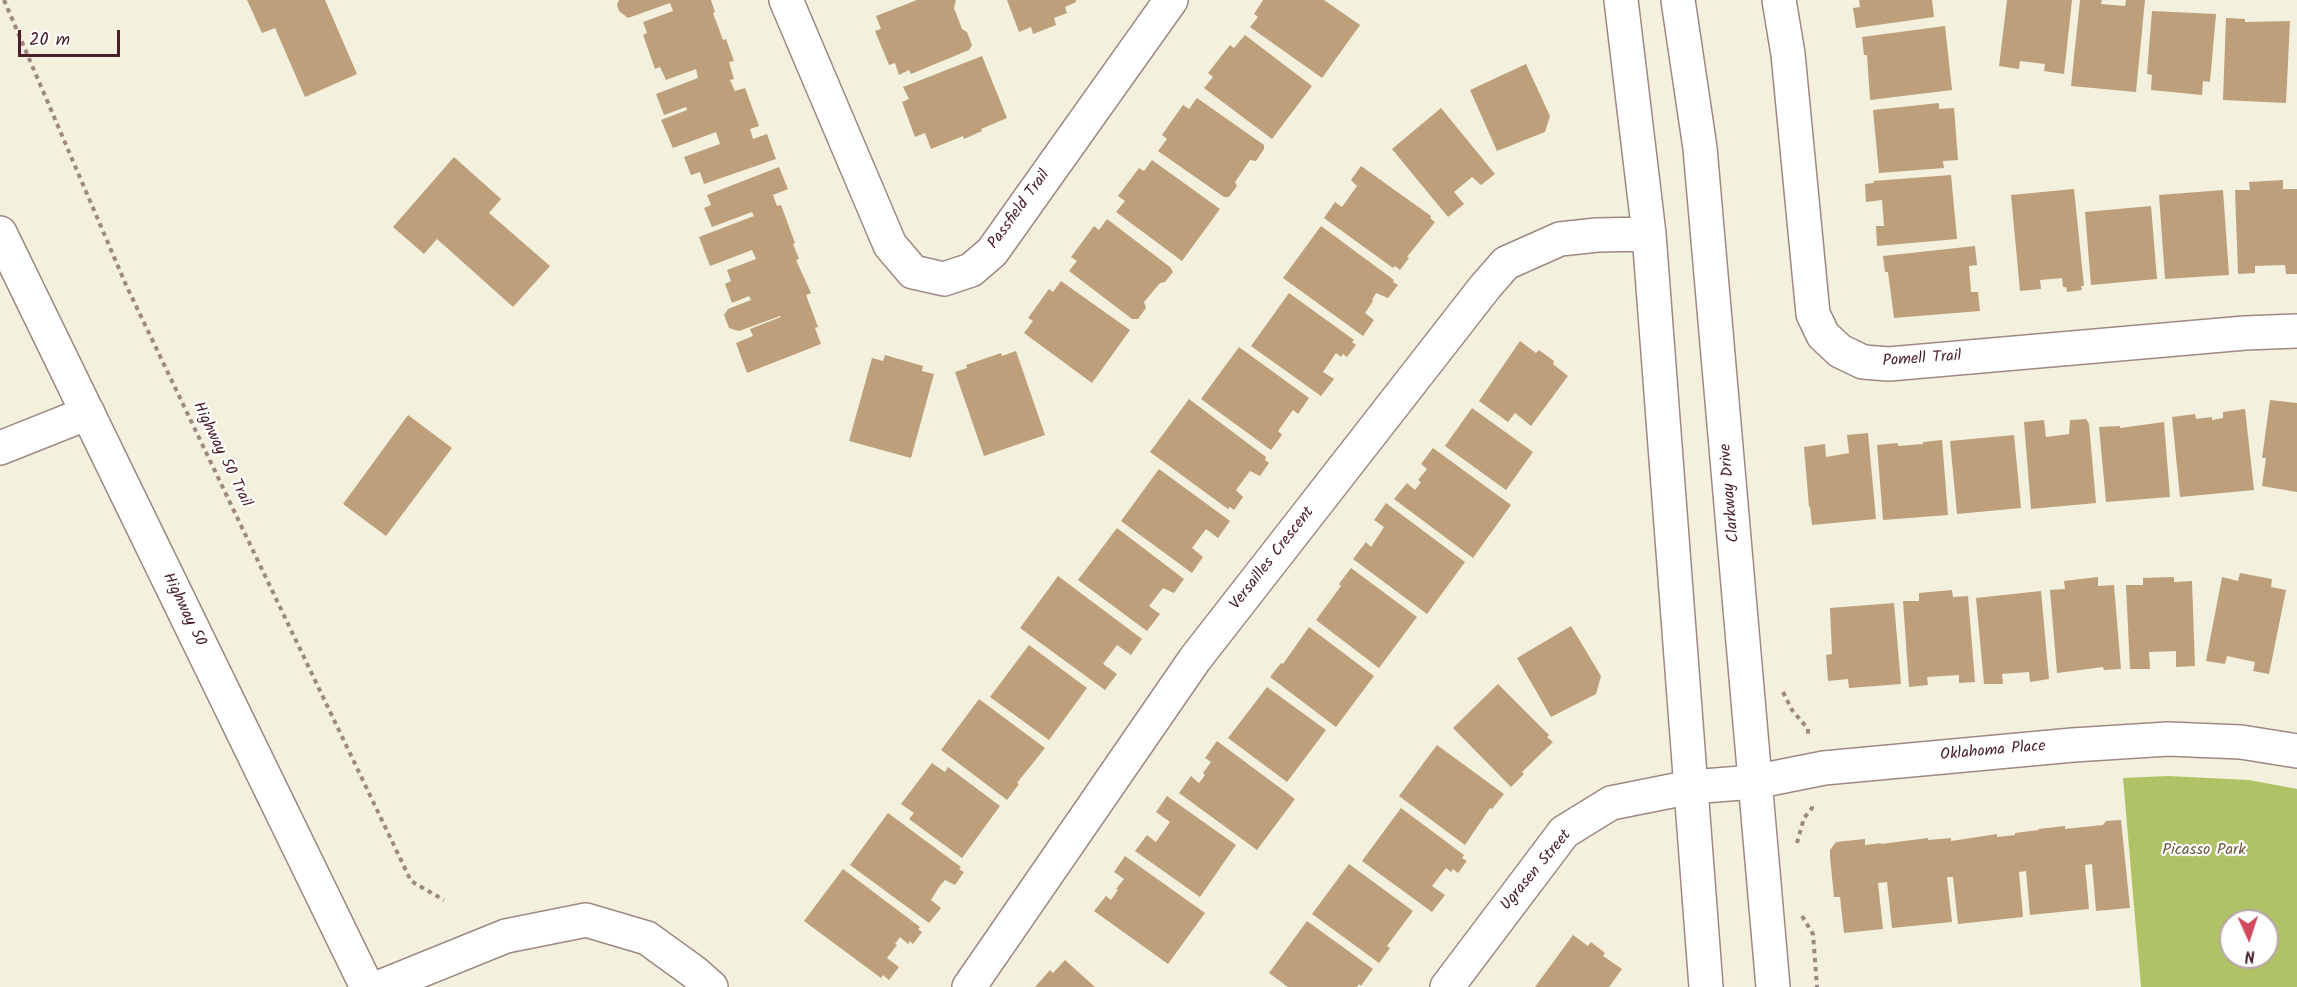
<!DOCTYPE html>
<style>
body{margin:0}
#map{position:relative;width:2297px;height:987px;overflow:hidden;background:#f3f0dd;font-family:Kalam,sans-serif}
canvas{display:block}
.north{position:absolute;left:2219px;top:909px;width:60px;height:60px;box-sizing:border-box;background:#fff;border:2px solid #b7a5aa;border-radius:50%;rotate:177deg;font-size:16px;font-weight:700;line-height:24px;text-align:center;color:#4a1f2b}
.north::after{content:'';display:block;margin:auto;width:21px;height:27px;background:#d1495b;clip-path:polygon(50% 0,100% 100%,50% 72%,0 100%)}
.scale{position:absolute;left:18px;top:30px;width:102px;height:27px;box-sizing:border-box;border:3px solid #4a1f2b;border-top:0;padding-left:8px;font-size:18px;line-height:21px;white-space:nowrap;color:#4a1f2b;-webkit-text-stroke:4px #fff;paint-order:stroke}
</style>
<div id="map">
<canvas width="2297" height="987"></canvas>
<div class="north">N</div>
<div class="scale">20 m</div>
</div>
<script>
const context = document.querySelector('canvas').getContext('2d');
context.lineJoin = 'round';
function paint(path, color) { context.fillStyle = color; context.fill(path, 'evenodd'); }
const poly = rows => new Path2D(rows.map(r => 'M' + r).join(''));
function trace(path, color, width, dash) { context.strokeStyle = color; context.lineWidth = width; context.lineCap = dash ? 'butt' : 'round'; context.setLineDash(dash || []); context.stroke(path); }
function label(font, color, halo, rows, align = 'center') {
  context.font = font + ' Kalam,sans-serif'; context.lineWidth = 4.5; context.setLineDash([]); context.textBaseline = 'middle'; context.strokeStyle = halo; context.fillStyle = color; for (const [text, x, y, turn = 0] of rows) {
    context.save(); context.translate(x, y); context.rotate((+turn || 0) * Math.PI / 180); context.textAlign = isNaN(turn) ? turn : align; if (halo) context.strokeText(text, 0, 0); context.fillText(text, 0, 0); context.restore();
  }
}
paint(poly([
 [2168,776,2249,780,2297,789,2297,987,2141,987,2123,778],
 [2231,921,2267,921,2267,957,2231,957]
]), '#b0c266');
paint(poly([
 [247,0,325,0,357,74,305,97,275,28,262,33],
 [619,0,711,0,715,12,713,13,723,40,726,39,734,61,729,62,734,79,730,80,735,91,745,88,759,126,750,129,753,139,767,134,776,159,704,184,700,172,691,175,684,157,720,144,716,132,673,148,661,120,687,110,686,107,664,115,656,94,698,78,696,69,666,80,660,67,655,69,643,35,647,33,643,22,673,11,670,3,628,18,619,11,617,5],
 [917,0,956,0,954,8,962,29,967,32,972,45,969,50,911,74,909,70,899,75,895,63,889,65,875,31,881,29,876,16],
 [1007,0,1076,0,1076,2,1065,7,1067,13,1054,18,1056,25,1033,34,1031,27,1019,32],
 [1263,0,1324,0,1360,25,1322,78,1250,27,1258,17,1254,14],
 [1859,0,1932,0,1934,17,1856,28,1853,8,1860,7],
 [2007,0,2072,0,2064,74,2044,71,2045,64,2020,61,2019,69,1999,66],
 [2080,0,2102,0,2101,4,2125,6,2126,0,2145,0,2136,92,2071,86],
 [2152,11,2216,14,2210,82,2203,81,2202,95,2151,90,2152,75,2147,74],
 [2226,18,2245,19,2245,22,2290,21,2286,103,2223,100],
 [1945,26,1952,90,1870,100,1867,55,1864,55,1862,37],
 [1245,35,1312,86,1272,139,1204,88,1213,77,1208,73,1230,45,1234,48],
 [982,56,1007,118,981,129,982,131,964,139,963,136,931,149,925,133,915,137,902,102,909,99,903,87],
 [1526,64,1550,116,1545,132,1497,151,1470,90],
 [1197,98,1264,145,1264,149,1256,161,1250,160,1235,182,1237,186,1229,197,1224,197,1158,151,1167,139,1162,135,1183,105,1189,109],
 [1939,103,1939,109,1954,108,1958,160,1943,161,1944,168,1879,173,1873,110],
 [1441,108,1495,174,1481,185,1472,177,1454,192,1464,204,1448,217,1392,149],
 [454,157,501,199,489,213,550,266,513,307,437,239,424,254,393,227],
 [1152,160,1220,209,1182,261,1116,212,1125,201,1118,196,1139,168,1144,171],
 [1361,166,1431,216,1430,218,1435,222,1407,257,1409,258,1400,270,1395,266,1393,268,1324,218,1335,202,1342,207,1357,186,1351,180],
 [779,167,788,189,773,195,777,206,781,205,795,243,793,244,799,259,796,260,811,293,806,295,818,327,815,328,821,344,747,373,736,343,753,336,750,329,781,317,780,316,739,331,729,328,724,315,728,309,751,300,749,296,732,303,725,284,731,281,727,270,756,259,752,250,710,266,699,237,754,216,752,212,712,227,704,208,711,205,707,195],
 [1951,175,1957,239,1877,246,1876,226,1884,226,1882,200,1866,202,1865,184,1874,183,1873,181],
 [2283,180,2283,189,2297,189,2297,274,2286,274,2285,265,2255,266,2255,273,2238,274,2235,190,2250,190,2249,182],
 [2074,189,2084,286,2081,286,2082,290,2067,292,2066,287,2063,287,2062,278,2040,280,2041,289,2020,291,2011,195],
 [2223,190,2229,275,2165,279,2159,195],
 [2151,206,2157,279,2091,285,2085,212],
 [1107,219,1170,267,1173,272,1165,282,1160,283,1144,302,1146,308,1138,319,1132,319,1069,271,1077,261,1071,257,1094,226,1099,230],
 [1321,226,1394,280,1393,282,1398,285,1388,298,1376,293,1372,300,1373,301,1365,313,1374,320,1363,336,1283,278],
 [1975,246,1977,265,1969,266,1971,292,1978,292,1980,311,1894,318,1888,272,1885,272,1883,256],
 [1061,281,1130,330,1092,383,1024,333,1033,321,1028,318,1049,289,1053,292],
 [1289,293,1354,340,1352,342,1356,345,1347,357,1343,354,1341,357,1336,353,1323,372,1334,379,1321,396,1251,346],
 [1520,341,1536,353,1539,350,1554,361,1553,364,1568,376,1531,426,1515,413,1508,422,1479,401],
 [1239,347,1309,398,1298,414,1293,410,1278,431,1282,435,1271,450,1201,399],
 [1016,351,1045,435,984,456,955,372,967,368,966,365,1001,353,1002,356],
 [885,355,923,366,922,371,934,374,911,458,849,441,872,358,883,361],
 [1189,399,1266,457,1265,460,1269,463,1260,476,1250,471,1236,490,1243,497,1234,510,1230,507,1228,509,1150,452],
 [2270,400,2297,403,2297,492,2262,486,2266,458,2262,458],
 [1472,408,1533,452,1506,490,1445,446],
 [2245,409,2254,490,2180,497,2172,417,2195,414,2196,419,2212,417,2212,420,2223,418,2223,412],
 [408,415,452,448,386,536,343,504],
 [2086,419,2089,424,2096,503,2031,509,2024,422,2044,420,2046,437,2069,434,2070,420],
 [2164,422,2170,497,2106,502,2099,427,2120,426,2120,428],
 [1868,433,1876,519,1812,525,1810,507,1809,507,1804,447,1825,444,1826,457,1849,453,1847,435],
 [2014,435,2021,508,1957,514,1950,441],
 [1942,440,1948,515,1883,520,1877,445,1898,443,1898,446,1923,444,1923,442],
 [1433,448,1511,505,1473,558,1394,499,1407,483,1415,490,1421,482,1418,480,1427,469,1421,464],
 [1159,469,1230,521,1218,538,1206,529,1192,548,1203,557,1192,573,1121,521],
 [1386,503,1465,562,1427,614,1353,559,1366,542,1371,547,1384,527,1374,520],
 [1117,528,1184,579,1174,593,1163,588,1149,606,1160,614,1147,631,1078,580],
 [1351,568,1417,617,1379,668,1316,620,1341,586,1339,584],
 [2240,573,2272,579,2271,587,2286,590,2269,674,2253,671,2255,662,2227,656,2225,664,2206,661,2222,577,2238,581],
 [1058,576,1142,639,1131,655,1117,645,1103,664,1117,674,1105,690,1020,628],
 [2098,577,2098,586,2114,585,2121,669,2104,670,2103,667,2057,673,2050,590,2065,589,2064,581],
 [2174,577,2174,582,2192,581,2195,666,2176,667,2176,651,2149,652,2150,669,2130,669,2126,585,2143,585,2143,578],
 [1952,590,1953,597,1968,596,1975,682,1959,683,1959,675,1927,677,1928,685,1909,687,1903,601,1919,601,1919,593],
 [2041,591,2049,679,2030,682,2029,672,2002,674,2003,684,1984,684,1976,598],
 [1894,603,1901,684,1849,688,1848,679,1828,681,1826,655,1832,654,1830,608],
 [1571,626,1601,676,1596,694,1551,717,1517,658],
 [1309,627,1374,676,1336,727,1270,677,1281,663,1283,664],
 [1029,645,1087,688,1049,740,990,697],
 [1498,684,1549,735,1547,737,1553,742,1522,772,1524,774,1511,787,1453,728],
 [1267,687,1326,730,1287,782,1228,738],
 [979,699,1045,748,1017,783,1019,784,1007,800,941,750],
 [1217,741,1295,799,1257,850,1179,793,1191,776,1199,783,1205,775,1203,773,1211,762,1205,758],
 [1437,745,1504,794,1492,809,1490,808,1465,845,1399,796],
 [932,763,945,772,948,767,1000,806,962,858,909,819,914,813,901,804],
 [1167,796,1236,845,1200,897,1135,851,1147,835,1156,842,1170,822,1156,812],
 [1401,808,1464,855,1462,858,1467,861,1458,873,1453,869,1451,872,1446,868,1432,886,1445,895,1432,912,1362,861],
 [888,813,961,867,959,869,964,872,955,885,945,880,939,887,931,900,941,908,929,923,850,865],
 [2121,820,2130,908,2096,911,2092,864,2085,865,2089,909,2030,915,2026,871,2019,872,2023,917,1958,924,1953,877,1947,877,1952,922,1892,928,1887,882,1878,883,1883,929,1844,933,1840,897,1834,897,1830,857,1830,850,1836,842,1865,839,1865,845,1881,843,1881,844,1928,838,1928,840,1951,838,1951,841,1997,834,1997,837,2015,835,2015,833,2039,830,2038,829,2065,826,2065,829,2103,825,2106,821],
 [1125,856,1205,913,1168,964,1094,911,1106,896,1111,900,1118,890,1116,889,1124,879,1114,872],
 [1349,864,1413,911,1387,946,1390,948,1379,963,1312,914],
 [843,869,920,927,918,929,922,932,913,944,910,941,908,944,900,937,895,944,897,945,887,958,899,967,889,980,883,975,881,978,804,921],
 [1307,921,1373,969,1361,986,1359,984,1357,987,1288,987,1269,973],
 [1573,935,1588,946,1591,942,1605,953,1603,956,1622,969,1609,987,1535,987],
 [1065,960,1095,987,1035,987,1050,970,1053,973]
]), '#bda07b');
const minor = poly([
 [786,0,890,245,913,272,944,279,971,270,992,252,1171,0],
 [1621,0,1649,234,1706,987],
 [1678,0,1700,148,1773,987],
 [1779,0,1788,54,1813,314,1823,335,1840,351,1863,362,1889,364,2245,333,2297,331],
 [0,448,88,413],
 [380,987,506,936,586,920,647,938,694,972,711,987],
 [969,987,1195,659,1485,287,1506,263,1560,239,1597,235,1649,234],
 [1447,987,1564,832,1611,803,1691,787,1754,782,1824,768,2073,745,2168,739,2241,742,2297,751]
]);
const major = poly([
 [0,233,367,987]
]);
trace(minor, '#9e8884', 36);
trace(major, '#9e8884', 36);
trace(poly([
 [4,0,126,285,411,881,444,900],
 [1783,692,1792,710,1808,729,1808,737],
 [1797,843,1804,818,1812,808,1812,804],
 [1802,916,1813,934,1817,987]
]), '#9e8884', 4, [4.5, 4.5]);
trace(minor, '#fff', 33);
trace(major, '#fff', 33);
label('16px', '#4a1f2b', '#fff', [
 ["Passfield Trail",1020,210,-54],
 ["Pomell Trail",1922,360,-4],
 ["Highway 50 Trail",221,455,64],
 ["Clarkway Drive",1731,493,-95],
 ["Versailles Crescent",1273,559,-52],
 ["Highway 50",183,610,64],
 ["Oklahoma Place",1993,752,-5],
 ["Ugrasen Street",1537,871,-50]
]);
label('16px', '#6e5840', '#fff', [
 ["Picasso Park",2204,851]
]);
</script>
